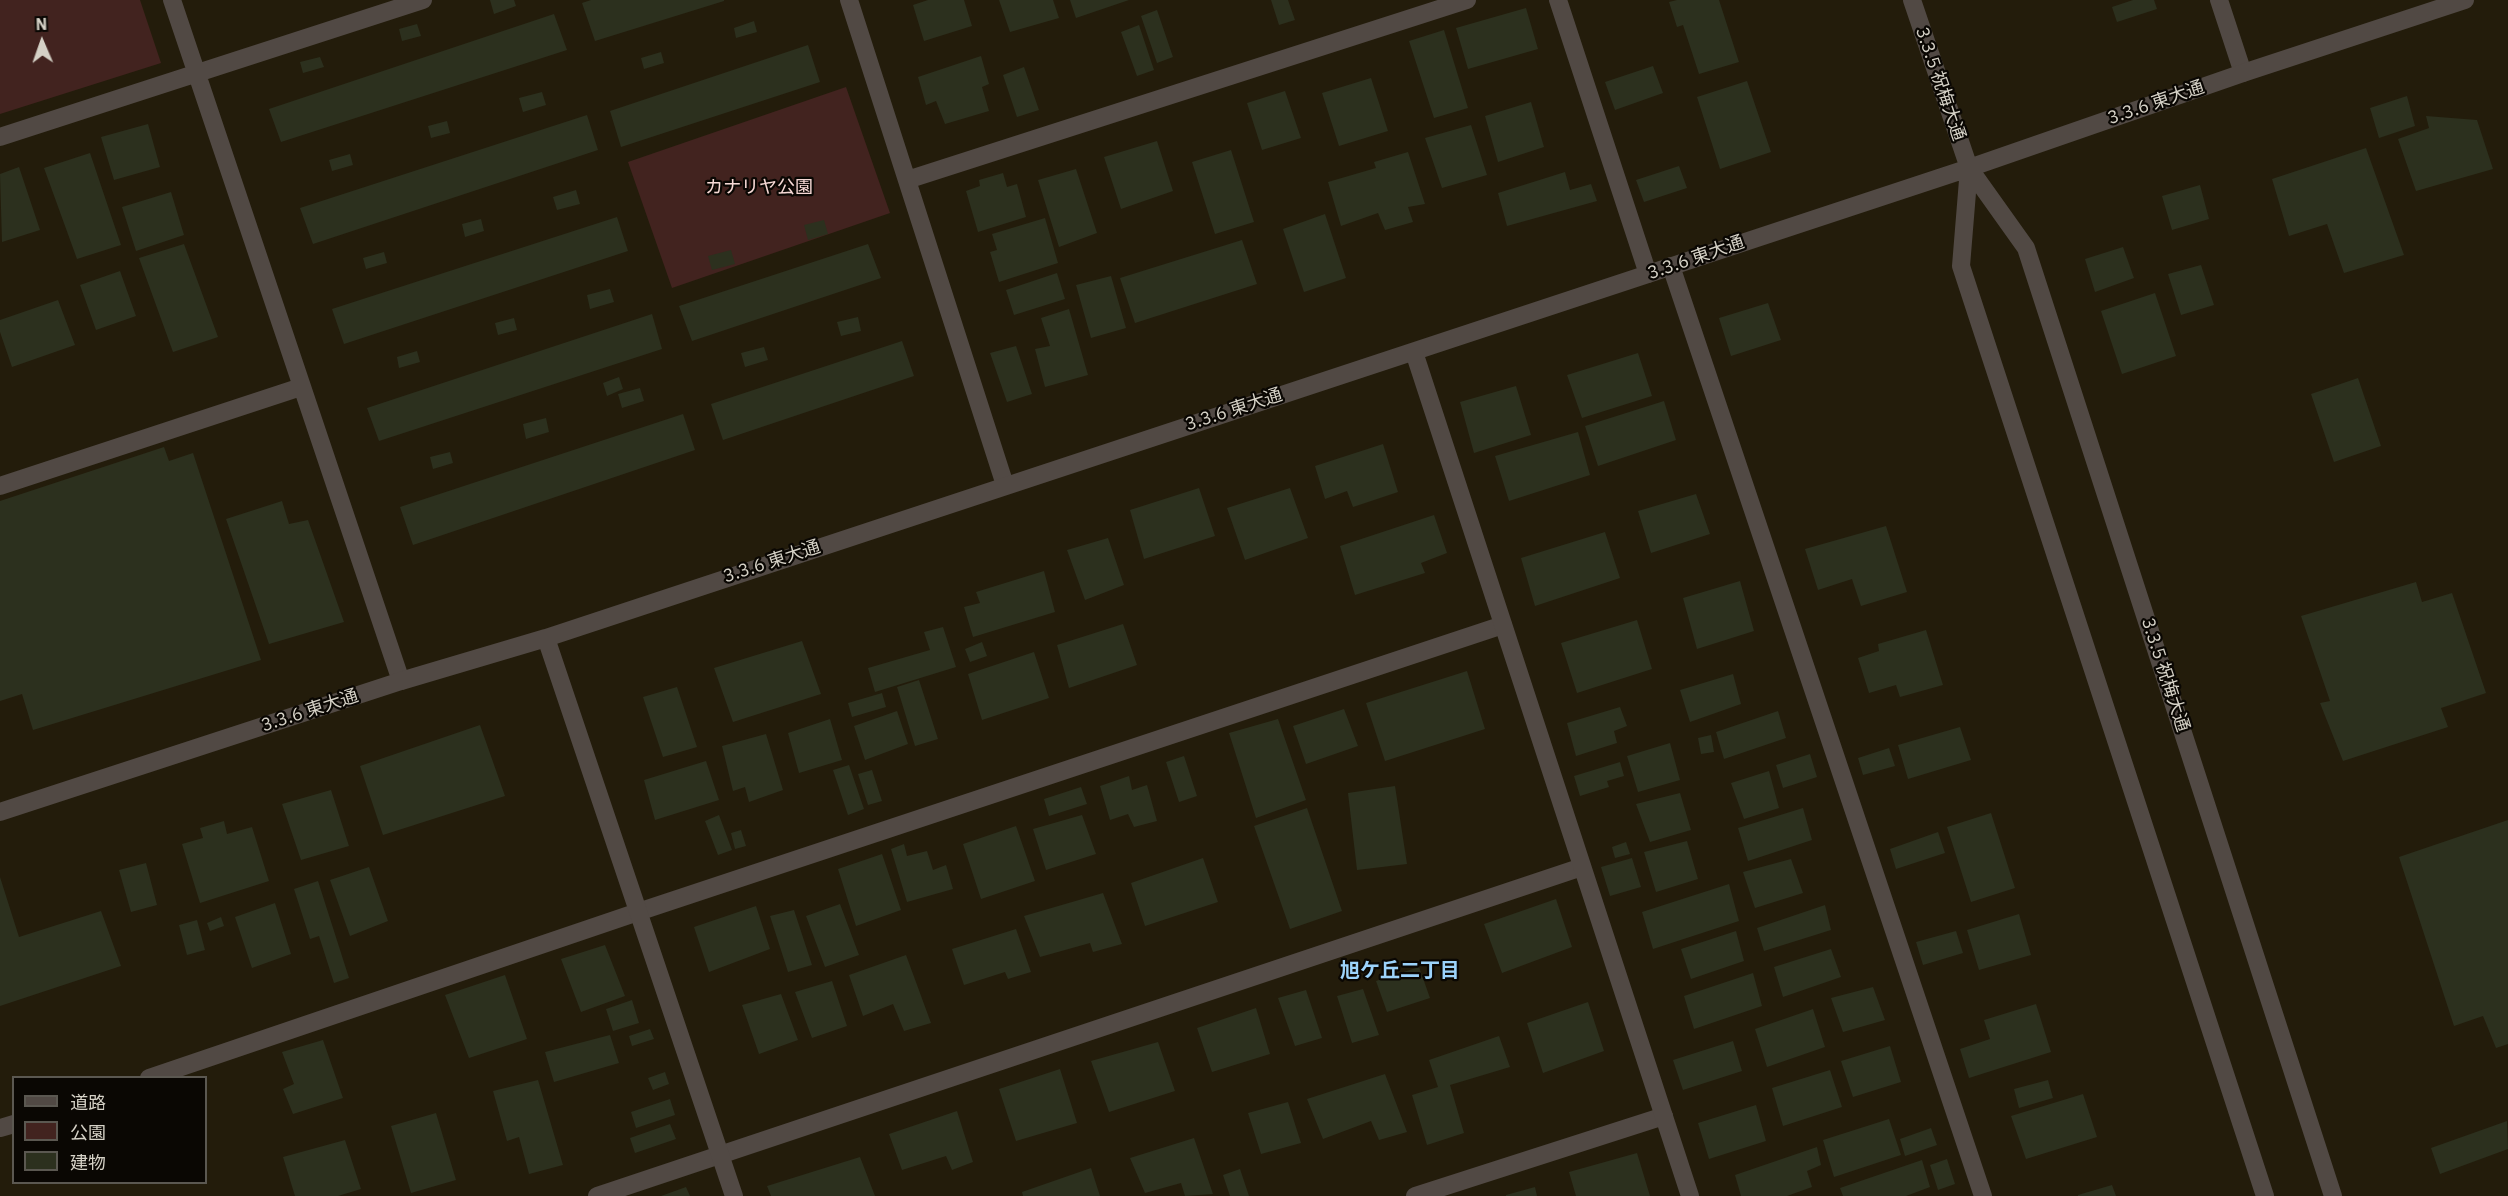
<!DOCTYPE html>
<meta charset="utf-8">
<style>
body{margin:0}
#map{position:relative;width:2508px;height:1196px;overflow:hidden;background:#231c0b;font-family:"IBM Plex Sans","Noto Sans JP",sans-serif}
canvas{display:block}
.legend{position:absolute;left:12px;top:1076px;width:195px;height:108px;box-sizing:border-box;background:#0a0703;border:2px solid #5b5851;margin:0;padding:8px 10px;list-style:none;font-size:18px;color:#d5d1c6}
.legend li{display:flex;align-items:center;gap:12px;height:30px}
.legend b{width:30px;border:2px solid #5b5851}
.north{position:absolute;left:12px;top:12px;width:60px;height:60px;-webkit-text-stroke:4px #0a0703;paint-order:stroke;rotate:358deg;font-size:16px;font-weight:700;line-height:24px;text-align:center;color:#d5d1c6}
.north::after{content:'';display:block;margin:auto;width:21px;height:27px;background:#d5d1c6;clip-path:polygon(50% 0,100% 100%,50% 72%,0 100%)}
</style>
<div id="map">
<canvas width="2508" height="1196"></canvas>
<ul class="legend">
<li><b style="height:8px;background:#514944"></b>道路</li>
<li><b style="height:16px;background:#42231f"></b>公園</li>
<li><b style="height:16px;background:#2c301e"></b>建物</li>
</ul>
<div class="north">N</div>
</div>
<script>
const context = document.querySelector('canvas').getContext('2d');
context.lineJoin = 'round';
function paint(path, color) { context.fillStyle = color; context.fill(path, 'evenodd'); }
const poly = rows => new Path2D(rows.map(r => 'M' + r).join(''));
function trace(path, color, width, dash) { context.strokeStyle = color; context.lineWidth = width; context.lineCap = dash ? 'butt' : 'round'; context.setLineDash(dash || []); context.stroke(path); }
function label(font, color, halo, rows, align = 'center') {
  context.font = font + ' "IBM Plex Sans","Noto Sans JP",sans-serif'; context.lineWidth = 4.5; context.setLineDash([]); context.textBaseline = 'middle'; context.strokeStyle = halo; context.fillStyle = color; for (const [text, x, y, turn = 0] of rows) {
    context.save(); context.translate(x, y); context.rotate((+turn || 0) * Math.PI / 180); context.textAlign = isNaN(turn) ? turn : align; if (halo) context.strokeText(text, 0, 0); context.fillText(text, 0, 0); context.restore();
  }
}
paint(poly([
 [0,0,140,0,161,63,0,114],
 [846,87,890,213,672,288,628,162]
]), '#42231f');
paint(poly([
 [490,0,514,0,516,6,494,14],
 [591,0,724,0,724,1,595,41,582,3],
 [928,0,964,0,972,26,924,41,913,5],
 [999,0,1053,0,1059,18,1010,32],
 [1070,0,1129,0,1076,18],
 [1271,0,1288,0,1295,20,1279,25],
 [1677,0,1719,0,1739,62,1699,74,1683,25,1677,27,1669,2],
 [2133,0,2154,0,2157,9,2117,22,2112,7],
 [1526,8,1538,49,1468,69,1456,28],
 [1157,10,1173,57,1157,63,1141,16],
 [554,14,567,50,281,142,269,109],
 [754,21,757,32,736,38,734,28],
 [417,24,421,36,402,41,399,29],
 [1139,25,1154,70,1137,76,1121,32],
 [1444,30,1468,108,1434,118,1409,41],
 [808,45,820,82,621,147,610,111],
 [661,52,664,63,644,69,641,58],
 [981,56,989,84,982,87,989,111,945,124,936,101,926,105,918,77],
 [320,57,324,67,303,73,300,62],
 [1653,66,1663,93,1615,110,1605,82],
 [1024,67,1039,110,1017,117,1003,75],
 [1371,78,1388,131,1339,146,1322,93],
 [1747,81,1771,152,1720,169,1697,97],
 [1285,91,1301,138,1262,150,1247,103],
 [542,92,546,105,523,112,519,98],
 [2407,96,2415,126,2379,138,2370,108],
 [1531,102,1544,147,1498,162,1485,116],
 [587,115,598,150,313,244,300,208],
 [2426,116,2477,120,2493,169,2416,191,2398,139,2429,128],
 [447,121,450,133,431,138,428,126],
 [148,124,160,167,114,180,101,137],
 [1471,125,1487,175,1442,188,1425,138],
 [1157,141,1173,191,1121,209,1104,157],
 [2366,148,2404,255,2344,273,2327,224,2289,236,2272,179],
 [1231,150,1254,222,1215,234,1192,162],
 [1408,152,1425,204,1408,207,1413,222,1385,230,1378,213,1341,226,1328,182,1376,168,1374,162],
 [90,153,121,245,77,259,44,168],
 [350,154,353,165,332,171,329,160],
 [1679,166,1687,188,1644,202,1636,180],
 [19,167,40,230,2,242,0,174],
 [1076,169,1097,233,1059,247,1038,180],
 [1565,172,1570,190,1591,184,1597,201,1507,226,1498,193],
 [1003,173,1007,187,1017,184,1026,217,978,232,966,191,980,186,979,180],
 [2200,185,2209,219,2172,230,2162,196],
 [576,190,580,204,557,210,553,197],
 [171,192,184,235,136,251,122,207],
 [1325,214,1346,278,1304,292,1283,229],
 [617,217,628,251,344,344,332,309],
 [1045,218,1058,263,999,282,990,252,997,250,992,234],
 [481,219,484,231,465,237,462,224],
 [824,220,828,234,808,240,804,225],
 [1242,240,1257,284,1135,323,1120,278],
 [184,244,218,337,173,352,139,258],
 [868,244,881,278,692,341,679,306],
 [2123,247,2134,278,2095,292,2085,259],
 [731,250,735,264,712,270,708,256],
 [384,252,387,263,366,269,363,258],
 [2201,265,2214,305,2181,315,2168,274],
 [120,271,136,316,96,330,80,285],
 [1057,273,1065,299,1014,315,1006,290],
 [1111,276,1126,328,1091,338,1076,285],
 [610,289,614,302,590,309,587,295],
 [2155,293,2176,356,2122,374,2101,311],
 [58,300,75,345,12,367,0,332,0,320],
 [1768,303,1781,340,1731,356,1719,318],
 [1069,309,1088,375,1045,387,1035,349,1050,346,1041,318],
 [652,314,662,349,379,441,367,408],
 [858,317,861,331,841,336,837,322],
 [514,318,517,330,498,335,495,323],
 [902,341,914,376,723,440,711,404],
 [1016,346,1032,394,1007,402,990,353],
 [764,347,768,360,745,367,741,353],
 [417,351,420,362,399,368,397,357],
 [1638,353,1652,396,1582,418,1567,375],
 [619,377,623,389,607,396,603,383],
 [2358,378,2381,446,2334,462,2311,394],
 [1516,386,1531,435,1474,453,1460,402],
 [640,388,644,401,622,408,618,394],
 [1664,401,1676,440,1598,466,1585,426],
 [683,414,695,450,413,545,400,507],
 [546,418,549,432,526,439,523,424],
 [1578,432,1590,475,1509,501,1495,456],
 [1383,444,1398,492,1353,507,1347,491,1325,499,1315,466],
 [164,447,169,461,193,453,261,660,33,730,22,694,0,701,0,501],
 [450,452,453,463,433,469,430,457],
 [1199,488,1215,536,1144,559,1130,510],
 [1290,488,1308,538,1245,560,1227,508],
 [1696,494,1710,534,1651,553,1638,511],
 [282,501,289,524,308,520,344,622,269,644,226,519],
 [1434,515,1447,553,1421,563,1425,573,1355,595,1340,546],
 [1886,526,1907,592,1861,606,1852,579,1818,590,1805,549],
 [1605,532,1620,578,1535,606,1521,558],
 [1108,538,1124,585,1085,600,1067,550],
 [1044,571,1055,612,973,637,964,607,980,603,976,592],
 [1740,581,1754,631,1697,649,1683,598],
 [2416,582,2422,602,2452,593,2486,693,2441,708,2448,727,2343,761,2320,703,2330,701,2301,616],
 [1637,620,1652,669,1577,693,1561,643],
 [1123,624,1137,665,1069,688,1057,645],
 [943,627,956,667,875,692,868,668,930,650,924,632],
 [1926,630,1943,685,1900,697,1896,685,1869,693,1858,658,1879,651,1878,644],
 [802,641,821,694,733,722,714,668],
 [982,642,987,656,970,662,965,649],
 [1034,652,1049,698,982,720,968,674],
 [1467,671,1485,729,1385,761,1366,703],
 [1733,674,1741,704,1690,722,1680,690],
 [919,680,938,739,915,746,897,687],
 [677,687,697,747,663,757,643,697],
 [882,693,886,707,852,717,848,703],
 [1620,707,1627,726,1614,731,1617,743,1576,756,1567,723],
 [1344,709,1358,746,1306,764,1293,726],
 [897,711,908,744,865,760,854,726],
 [1778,711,1786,738,1724,759,1716,732],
 [830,719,842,760,799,773,788,733],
 [1278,719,1306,800,1256,818,1229,733],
 [480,725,505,796,383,835,360,766],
 [1960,727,1971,760,1908,779,1898,745],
 [766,734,783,790,749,802,745,787,733,791,722,746],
 [1711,735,1714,752,1701,754,1698,738],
 [1670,743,1680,780,1638,792,1627,756],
 [1889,748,1895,766,1863,775,1858,758],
 [1810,754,1817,777,1783,788,1776,765],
 [1184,756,1197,796,1179,802,1166,762],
 [706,761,719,800,655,820,644,780],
 [1620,762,1624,776,1607,781,1609,787,1580,796,1574,776],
 [849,765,864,809,848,815,833,770],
 [872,770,882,801,868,805,858,774],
 [1769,771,1779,808,1744,819,1731,783],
 [1129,776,1132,790,1147,785,1157,821,1134,827,1128,814,1110,820,1100,786],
 [1395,786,1407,864,1357,870,1348,793],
 [1081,787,1087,804,1049,816,1044,799],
 [331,790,349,846,301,860,282,804],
 [1680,793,1691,830,1650,842,1636,804],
 [1307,808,1342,911,1290,929,1254,826],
 [1803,808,1812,840,1748,861,1738,828],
 [1991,813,2015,888,1971,902,1947,827],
 [719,815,732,850,718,855,705,821],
 [1082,815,1096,854,1046,870,1033,829],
 [2508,820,2508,1044,2496,1048,2483,1016,2454,1026,2399,857],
 [224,821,227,834,252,827,269,881,200,903,182,844,203,838,200,828],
 [1016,826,1035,881,981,899,963,844],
 [741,830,746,846,735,849,731,833],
 [1938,832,1945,853,1896,869,1890,849],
 [1687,841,1698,879,1656,892,1644,852],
 [1626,842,1630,854,1615,858,1612,847],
 [904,844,907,856,927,851,933,870,946,865,953,889,907,902,891,849],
 [882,854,901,910,856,926,838,869],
 [1203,858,1218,902,1145,926,1131,883],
 [1632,858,1641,887,1610,896,1601,867],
 [1791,859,1803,893,1755,908,1743,872],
 [146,863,157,905,131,912,119,870],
 [369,867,388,921,350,936,330,880],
 [0,877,19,937,101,911,121,966,0,1006],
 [318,881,349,978,334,983,319,936,310,939,294,889],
 [1729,884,1739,921,1653,949,1642,912],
 [1103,893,1122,944,1093,952,1090,943,1040,957,1024,916],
 [1556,899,1572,947,1502,973,1484,924],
 [275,903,291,954,252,968,235,917],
 [840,904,859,955,825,967,806,916],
 [1825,905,1831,930,1764,951,1757,928],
 [756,906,770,949,709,972,694,927],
 [794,910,812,965,788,972,770,916],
 [2019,914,2031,955,1979,970,1967,930],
 [221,917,224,926,210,931,207,923],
 [197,920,205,950,187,955,179,925],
 [1016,929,1031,972,1008,979,1005,972,964,985,952,949],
 [1736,931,1744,961,1691,979,1681,949],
 [1956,931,1963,953,1923,965,1916,942],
 [605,945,625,996,581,1012,561,959],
 [1831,949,1841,977,1783,997,1774,967],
 [906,955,931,1023,904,1031,893,1004,863,1016,849,975],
 [1419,967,1430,998,1387,1012,1376,981],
 [1753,973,1762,1006,1694,1029,1684,996],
 [505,975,527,1039,469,1058,445,995],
 [832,981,847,1026,812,1038,795,992],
 [1873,987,1885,1020,1843,1032,1831,998],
 [1363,989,1379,1035,1352,1043,1337,996],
 [1306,990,1322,1038,1295,1046,1278,998],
 [781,994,798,1040,759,1054,742,1005],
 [632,1000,639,1023,613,1031,606,1009],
 [1588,1002,1604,1051,1543,1073,1527,1023],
 [2036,1004,2051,1052,1969,1078,1960,1049,1990,1039,1984,1020],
 [1256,1008,1270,1054,1212,1072,1197,1028],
 [1813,1009,1825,1047,1767,1067,1755,1029],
 [650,1029,654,1039,632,1046,629,1036],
 [610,1035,619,1063,554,1082,545,1052],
 [1499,1036,1510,1067,1450,1085,1464,1133,1427,1145,1412,1095,1438,1087,1429,1060],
 [323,1040,343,1098,293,1114,283,1089,294,1084,282,1052],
 [1733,1041,1742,1071,1683,1090,1673,1060],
 [1158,1042,1175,1091,1109,1112,1091,1061],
 [1890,1046,1901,1082,1853,1097,1841,1061],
 [1060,1069,1077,1123,1016,1141,999,1089],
 [1830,1070,1842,1107,1783,1126,1772,1088],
 [665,1072,669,1084,653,1090,648,1078],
 [1385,1074,1407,1132,1379,1140,1371,1121,1323,1139,1307,1099],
 [538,1080,563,1165,529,1174,519,1137,507,1141,493,1091],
 [2048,1080,2053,1098,2019,1108,2014,1089],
 [2083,1094,2097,1137,2026,1159,2011,1116],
 [670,1099,675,1115,636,1128,631,1112],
 [1288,1102,1301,1143,1261,1154,1248,1113],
 [1756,1105,1766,1141,1709,1159,1698,1123],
 [957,1111,973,1162,952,1170,946,1156,902,1170,889,1134],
 [436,1113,456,1180,411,1193,391,1126],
 [1889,1119,1901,1155,1834,1177,1823,1140],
 [2507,1121,2508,1149,2440,1174,2431,1148],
 [670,1124,676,1139,635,1153,630,1138],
 [1931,1128,1937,1145,1905,1156,1900,1139],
 [1194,1138,1213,1194,1185,1196,1181,1183,1145,1193,1130,1158],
 [345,1140,361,1189,338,1196,295,1196,283,1157],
 [1817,1147,1821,1165,1807,1171,1812,1187,1787,1196,1741,1196,1735,1175],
 [1637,1153,1650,1196,1576,1196,1569,1172],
 [860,1157,875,1196,771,1196,767,1186],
 [1947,1159,1955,1184,1938,1190,1930,1165],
 [1922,1160,1930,1187,1906,1196,1843,1196,1840,1188],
 [1091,1168,1100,1196,1023,1196,1022,1192],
 [1240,1169,1249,1196,1230,1196,1223,1175],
 [2112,1185,2116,1196,2078,1196,2078,1195],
 [686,1187,690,1196,661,1196],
 [1535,1187,1537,1196,1506,1196,1506,1195]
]), '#2c301e');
trace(poly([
 [172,0,401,681],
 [849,0,1005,485],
 [1558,0,1648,274],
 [2219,0,2243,73],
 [0,137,423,0],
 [907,180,1467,0],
 [1671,266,1983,1196],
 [0,486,301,387],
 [149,1078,638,912,1503,625],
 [0,1128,14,1124],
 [597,1196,1582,867],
 [1415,1196,1664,1116]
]), '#514944', 18);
trace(poly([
 [1912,0,1969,168,2026,248,2333,1196],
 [1969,168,1961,266,2265,1196],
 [1414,352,1690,1196],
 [546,638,734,1196],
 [0,812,401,681,546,638,1969,168,2243,73,2465,0]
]), '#514944', 18);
label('18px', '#d5d1c6', '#0a0703', [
 ["3.3.5 祝梅大通",1940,84,71],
 ["3.3.6 東大通",2156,103,-19],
 ["3.3.6 東大通",1696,258,-19],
 ["3.3.6 東大通",1234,410,-18],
 ["3.3.6 東大通",772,562,-18],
 ["3.3.5 祝梅大通",2165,675,72],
 ["3.3.6 東大通",310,711,-18]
]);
label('18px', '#f6d9d5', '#0a0703', [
 ["カナリヤ公園",759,188]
]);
label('bold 20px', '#9cd3fb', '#0a0703', [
 ["旭ケ丘二丁目",1400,971]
]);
</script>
